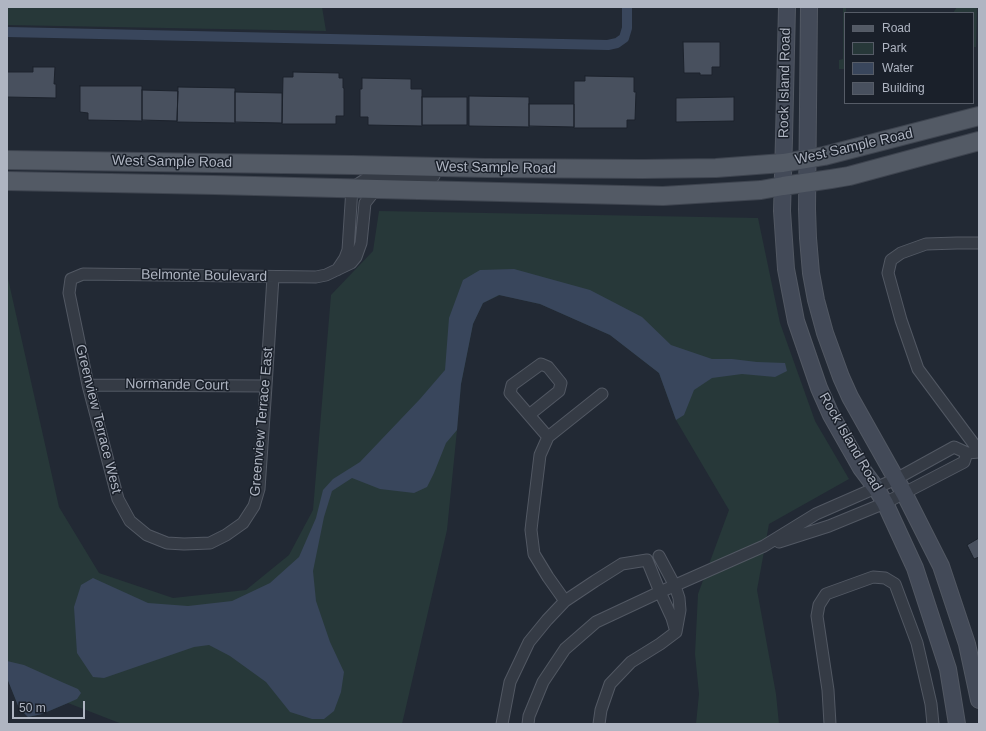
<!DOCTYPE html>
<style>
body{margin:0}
#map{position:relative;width:986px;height:731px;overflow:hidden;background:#222934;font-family:Arial,sans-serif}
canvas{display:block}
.frame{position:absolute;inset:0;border:8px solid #afb5c2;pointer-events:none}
.legend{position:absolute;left:844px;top:12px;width:130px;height:92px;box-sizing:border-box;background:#1a202a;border:1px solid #565c67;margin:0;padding:5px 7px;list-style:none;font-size:12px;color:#afb5c2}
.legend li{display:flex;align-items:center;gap:8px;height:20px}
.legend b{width:20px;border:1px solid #565c67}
.scale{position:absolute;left:12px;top:701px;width:73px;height:18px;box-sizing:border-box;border:2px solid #afb5c2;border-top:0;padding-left:5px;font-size:12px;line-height:14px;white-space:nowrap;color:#afb5c2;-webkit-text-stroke:3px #1a202a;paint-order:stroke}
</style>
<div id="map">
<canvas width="986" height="731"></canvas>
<div class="frame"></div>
<ul class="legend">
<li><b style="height:5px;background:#535a65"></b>Road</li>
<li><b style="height:11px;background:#273839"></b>Park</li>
<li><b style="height:11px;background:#39465c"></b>Water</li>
<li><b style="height:11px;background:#48505e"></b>Building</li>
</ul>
<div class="scale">50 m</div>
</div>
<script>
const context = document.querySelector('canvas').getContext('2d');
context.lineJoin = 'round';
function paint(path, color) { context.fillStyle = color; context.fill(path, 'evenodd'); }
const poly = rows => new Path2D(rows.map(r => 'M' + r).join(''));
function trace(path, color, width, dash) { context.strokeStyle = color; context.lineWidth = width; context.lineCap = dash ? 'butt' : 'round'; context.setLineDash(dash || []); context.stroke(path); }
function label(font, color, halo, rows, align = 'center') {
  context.font = font + ' Arial,sans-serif'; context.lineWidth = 3; context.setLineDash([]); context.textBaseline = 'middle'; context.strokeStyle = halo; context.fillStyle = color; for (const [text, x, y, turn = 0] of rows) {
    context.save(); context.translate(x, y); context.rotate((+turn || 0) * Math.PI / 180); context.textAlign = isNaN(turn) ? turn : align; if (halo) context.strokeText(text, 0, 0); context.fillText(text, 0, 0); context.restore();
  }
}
paint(poly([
 [7,7,322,7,326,31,7,25],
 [843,7,846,7,845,69,839,69,839,60,843,59],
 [957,7,977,7,976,47,973,47,973,13,953,13],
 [379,211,758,218,780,323,815,421,849,479,769,524,757,590,776,694,779,724,696,724,699,694,695,654,698,594,729,510,676,420,659,373,610,335,540,304,500,295,483,303,473,324,461,384,457,430,447,530,402,724,122,724,68,703,42,714,28,717,19,708,7,678,7,274,59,507,99,573,173,598,246,590,289,555,313,510,331,295,373,251]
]), '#273839');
paint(poly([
 [514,269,590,290,642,317,671,345,712,359,732,359,757,362,785,363,787,371,775,377,742,374,712,378,694,390,684,415,676,420,659,373,610,335,540,304,499,295,483,303,473,324,461,384,457,430,446,443,434,473,427,487,414,493,380,489,352,478,332,491,324,517,313,571,316,601,330,642,344,672,341,692,334,711,324,719,312,719,290,712,266,682,230,656,209,645,194,647,104,678,93,677,77,653,74,607,81,585,93,578,148,603,188,606,232,601,270,583,299,557,316,518,323,490,333,479,360,462,420,399,445,370,449,318,463,280,480,270],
 [7,661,24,665,64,683,78,689,81,693,77,699,68,703,42,714,28,717,19,708,7,678]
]), '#39465c');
trace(poly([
 [7,32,608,45,617,43,624,38,627,28,627,7]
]), '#39465c', 10);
const building = poly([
 [683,42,720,42,720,67,712,67,712,75,700,75,700,73,684,73,683,42],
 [33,67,55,67,54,84,56,84,56,98,7,97,7,72,33,72,33,67],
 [293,72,339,73,339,78,343,78,343,88,344,88,344,116,336,116,336,124,282,124,283,77,293,77,293,72],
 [585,76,634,77,634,92,636,92,635,120,627,120,627,128,574,128,574,81,585,81,585,76],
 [362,78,411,79,411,89,422,89,422,126,368,125,368,117,360,117,360,89,362,89,362,78],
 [80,86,142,86,142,121,88,120,88,113,80,112,80,86],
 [178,87,235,88,235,123,177,122,178,87],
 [142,90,178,91,177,121,142,120,142,90],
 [235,92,282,93,282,123,235,122,235,92],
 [469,96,529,97,529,127,469,126,469,96],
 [422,97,467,97,467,125,422,125,422,97],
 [734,97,734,121,676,122,676,98,734,97],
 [529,104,574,104,574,127,529,126,529,104],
 [979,538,979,557,974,559,967,545,979,538]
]);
paint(building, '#48505e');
trace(building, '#1c222c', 1);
const street = poly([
 [979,243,957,243,926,244,901,253,891,260,888,273,901,320,918,369,979,451],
 [337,270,345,258,348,250,352,188,372,175,434,176],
 [273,277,266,386,259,489,254,506,243,523,226,535,210,543,184,544,167,543,147,535,130,521,118,499,88,385,69,293,71,279,83,274,316,277,326,275,351,263,356,257,361,243,365,203,376,189],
 [88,385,266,386],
 [602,394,548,437,540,455,532,521,531,530,534,554,548,577,565,601,595,581,622,564,647,560,660,592,672,618,676,632],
 [529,415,559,391,561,383,548,367,541,364,512,385,510,393,548,437],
 [779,542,829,526,885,503,964,462,967,453],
 [502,724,510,682,529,642,547,620,565,601],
 [528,724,529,716,543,682,565,649,596,622,660,592,764,546,816,514,896,479,954,447,967,453,979,452],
 [599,724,601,710,610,684,631,662,660,644,676,632,680,610,679,598,675,586,659,556],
 [830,724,828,690,817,616,819,605,826,594,873,577,885,578,895,584,917,643,931,704,933,724]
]);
const secondary = poly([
 [787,7,784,138,782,211,786,269,796,321,819,388,831,415,861,468,876,488,885,503,915,568,948,669,957,724],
 [809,7,807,209,808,238,811,273,816,300,825,333,841,377,850,397,904,493,941,566,967,644,979,700]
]);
const primary = poly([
 [7,160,352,165,486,168,643,169,716,168,783,163,824,156,979,116],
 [7,181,214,185,663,196,761,190,783,186,831,179,849,176,979,141]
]);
trace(street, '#525863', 13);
trace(secondary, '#525863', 18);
trace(primary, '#3e444f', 20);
trace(street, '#353b45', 11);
trace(secondary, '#434a58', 16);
trace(primary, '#535a65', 18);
label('14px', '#afb5c2', '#1a202a', [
 ["Rock Island Road",785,83,-89],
 ["West Sample Road",854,147,-13],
 ["West Sample Road",172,162,1],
 ["West Sample Road",496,168,1],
 ["Belmonte Boulevard",204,276,1],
 ["Normande Court",177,385,1],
 ["Greenview Terrace West",98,419,76],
 ["Greenview Terrace East",262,422,-85],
 ["Rock Island Road",850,442,60]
]);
</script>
